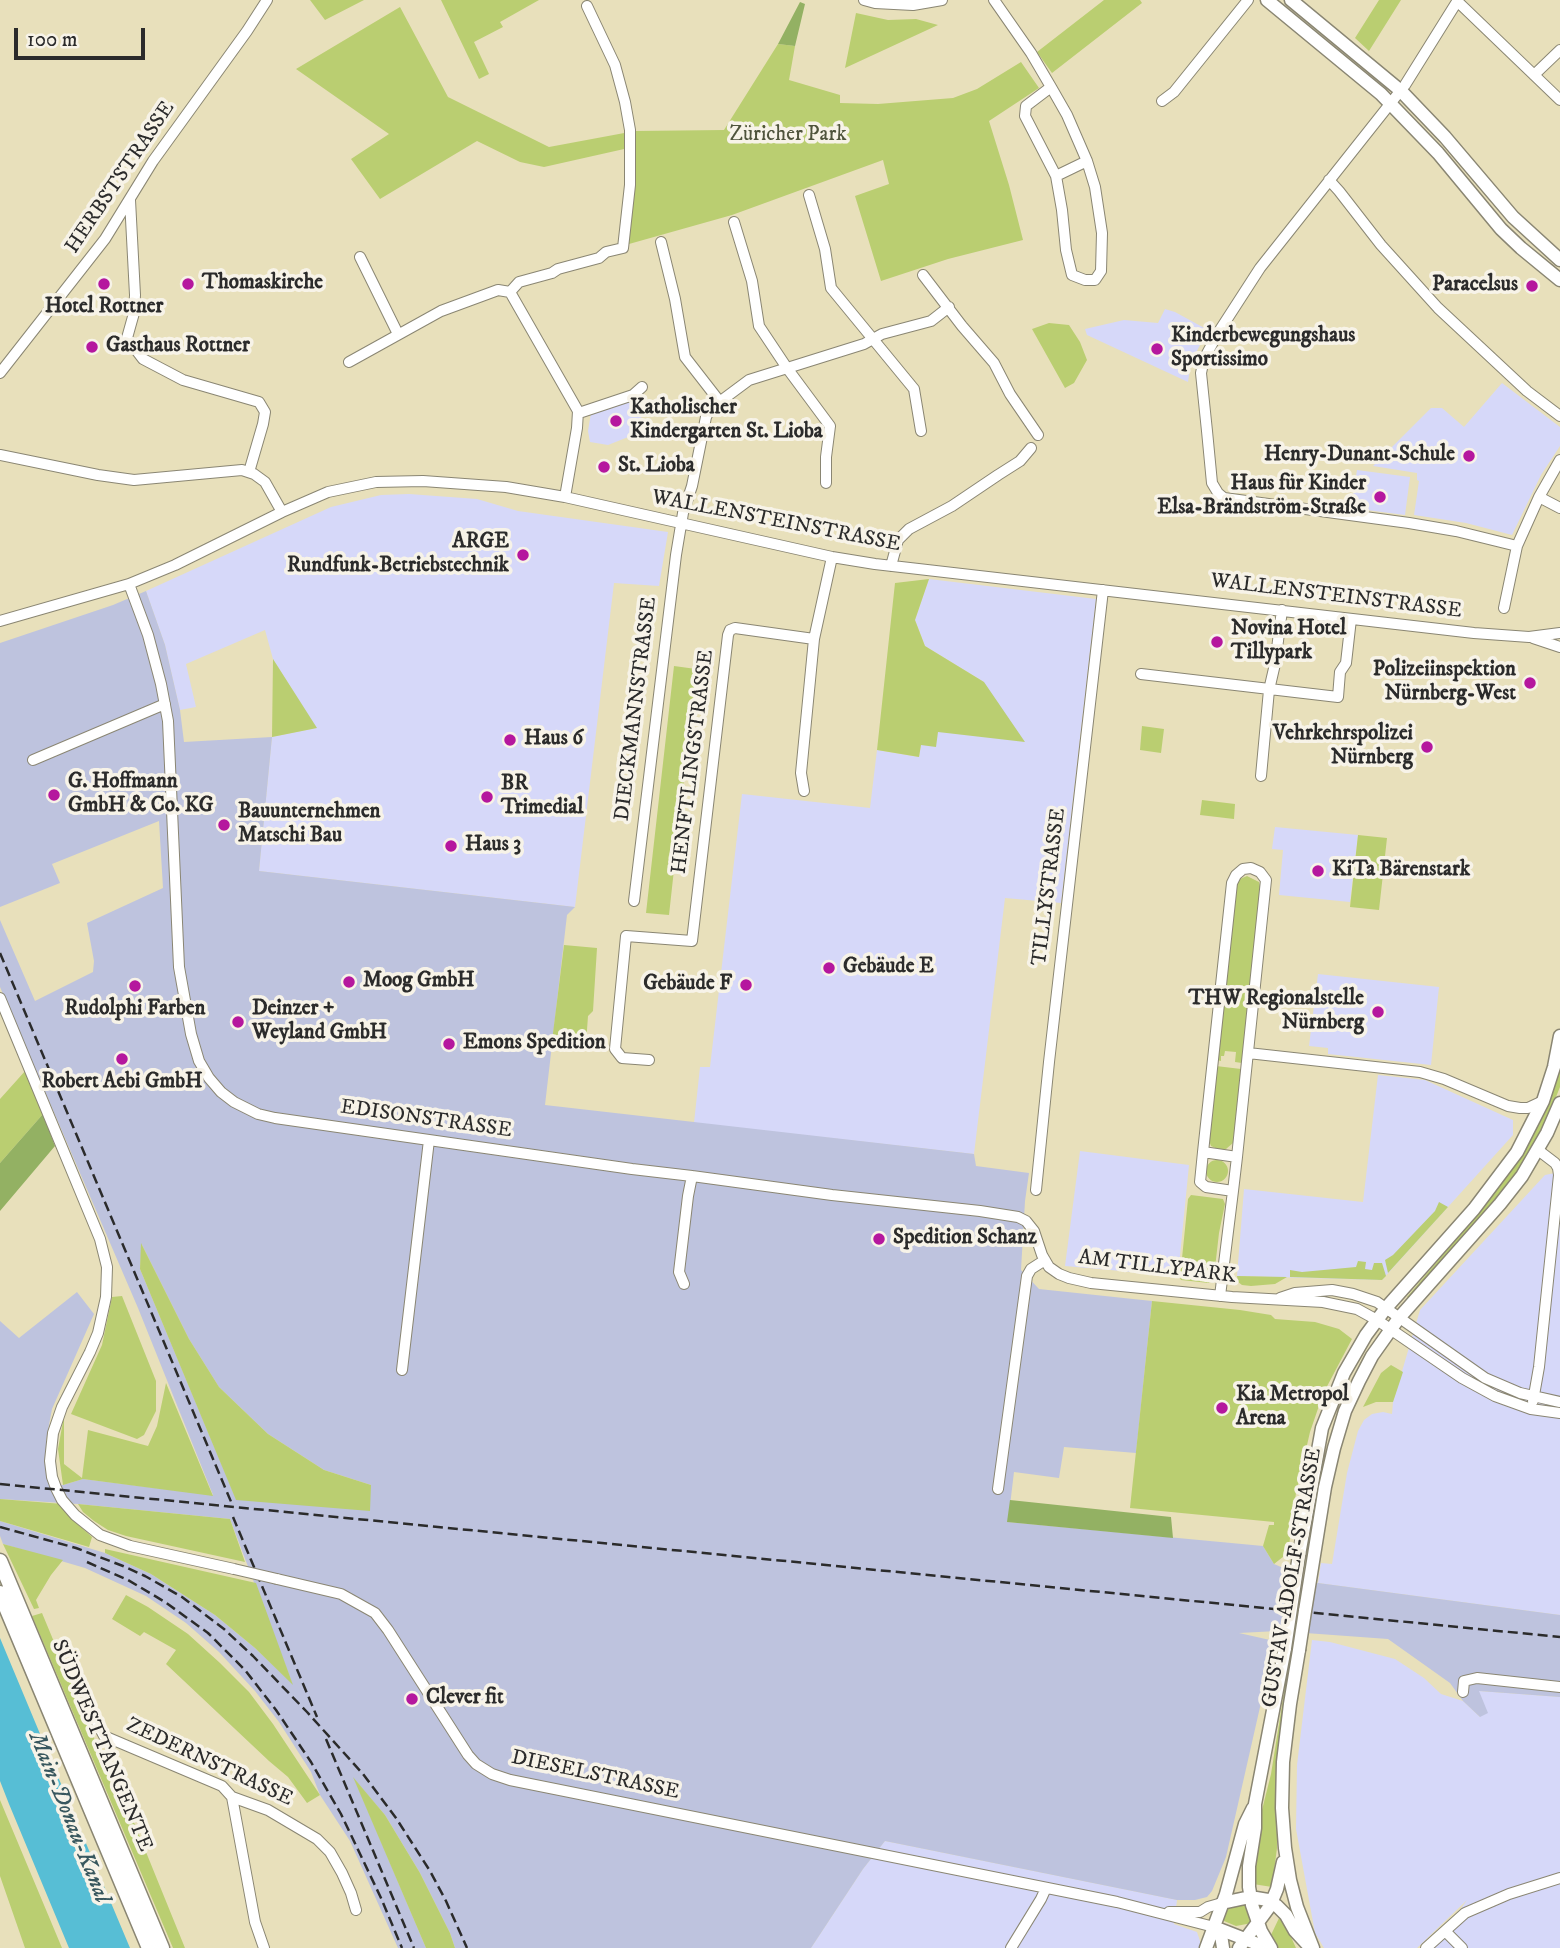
<!DOCTYPE html>
<meta charset="utf-8">
<style>
body{margin:0}
#map{position:relative;width:1560px;height:1948px;overflow:hidden;background:#e8e0bb;font-family:"IM FELL DW Pica",serif}
canvas{display:block}
.scale{position:absolute;left:14px;top:28px;width:131px;height:32px;box-sizing:border-box;border:4px solid #2b2b2b;border-top:0;padding-left:9px;font-size:21px;line-height:24px;white-space:nowrap;color:#2b2b2b;-webkit-text-stroke:5px #f7f3e8;paint-order:stroke}
</style>
<div id="map">
<canvas width="1560" height="1948"></canvas>
<div class="scale">100 m</div>
</div>
<script>
const context = document.querySelector('canvas').getContext('2d');
context.lineJoin = 'round';
function paint(path, color) { context.fillStyle = color; context.fill(path, 'evenodd'); }
const poly = rows => new Path2D(rows.map(r => 'M' + r).join(''));
function trace(path, color, width, dash) { context.strokeStyle = color; context.lineWidth = width; context.lineCap = dash ? 'butt' : 'round'; context.setLineDash(dash || []); context.stroke(path); }
function label(font, color, halo, rows, align = 'center') {
  context.font = font + ' "IM FELL DW Pica",serif'; context.lineWidth = 7; context.setLineDash([]); context.textBaseline = 'middle'; context.strokeStyle = halo; context.fillStyle = color; for (const [text, x, y, turn = 0] of rows) {
    context.save(); context.translate(x, y); context.rotate((+turn || 0) * Math.PI / 180); context.textAlign = isNaN(turn) ? turn : align; if (halo) context.strokeText(text, 0, 0); context.fillText(text, 0, 0); context.restore();
  }
}
paint(poly([
 [1165,309,1175,312,1208,330,1191,362,1188,382,1087,335,1085,329,1124,320,1158,323],
 [1502,383,1560,427,1560,446,1541,475,1512,535,1466,523,1414,515,1419,481,1417,480,1417,473,1373,466,1431,408,1442,408,1464,427],
 [634,398,646,430,608,445,590,442,588,431,591,413],
 [1357,470,1410,477,1405,515,1351,508],
 [409,494,477,499,518,511,668,532,659,586,614,583,575,907,259,871,272,737,316,728,273,659,265,630,186,664,196,707,180,710,165,645,146,591,331,507,381,495],
 [929,579,1096,599,1061,903,1005,898,974,1154,694,1123,700,1067,710,1067,742,794,870,808,877,750,919,757,921,745,937,732,984,682,925,646,915,620],
 [1275,827,1358,835,1350,902,1279,895,1283,850,1272,849],
 [1318,974,1439,987,1431,1065,1328,1054,1328,1048,1309,1046],
 [1378,1075,1425,1080,1513,1120,1513,1135,1382,1280,1237,1276,1244,1189,1363,1202],
 [1080,1151,1189,1165,1178,1276,1065,1266],
 [1560,1172,1560,1615,1318,1583,1321,1563,1332,1564,1347,1473,1358,1431,1364,1420,1372,1414,1383,1412,1392,1414,1393,1402,1420,1310,1545,1175],
 [1312,1640,1330,1642,1395,1659,1424,1678,1441,1694,1463,1701,1480,1717,1479,1691,1560,1697,1560,1948,1433,1948,1467,1900,1417,1948,1324,1948,1315,1933,1296,1829,1297,1765],
 [885,1841,1177,1900,1174,1924,1197,1932,1200,1941,1200,1948,811,1948,863,1869]
]), '#d6d8f9');
paint(poly([
 [146,591,165,645,180,710,184,742,272,737,259,871,575,907,567,915,545,1105,974,1154,976,1166,1029,1173,1025,1201,1021,1270,1039,1289,1152,1301,1136,1453,1064,1447,1059,1478,1014,1472,1008,1522,1263,1546,1274,1564,1318,1583,1560,1615,1560,1697,1479,1691,1488,1713,1480,1717,1463,1701,1450,1683,1388,1639,1278,1631,1239,1633,1270,1640,1267,1662,1270,1663,1226,1857,1212,1891,1207,1897,1195,1900,1177,1900,885,1841,863,1869,811,1948,455,1948,450,1933,420,1873,385,1815,355,1780,426,1948,398,1948,350,1841,320,1795,311,1772,279,1722,255,1691,219,1652,186,1623,146,1596,85,1568,3,1544,0,1536,0,1521,105,1553,151,1574,215,1615,255,1648,292,1683,230,1519,78,1504,0,1499,0,1321,19,1338,77,1292,94,1314,52,1409,46,1441,48,1483,63,1485,83,1479,213,1495,138,1308,0,987,0,920,35,1001,93,972,94,961,87,923,163,888,159,821,52,864,60,883,0,907,0,643,113,605],
 [142,1245,189,1339,219,1387,268,1434,324,1470,371,1485,236,1499,140,1269]
]), '#bec3de');
paint(poly([
 [310,0,364,0,325,20],
 [441,0,539,0,500,22,503,27,474,42,489,74,479,79],
 [1104,0,1140,0,1142,3,1052,73,1037,52],
 [1379,0,1401,0,1369,51,1355,38],
 [400,7,448,97,549,147,635,131,724,130,778,44,795,46,789,80,840,95,840,103,878,104,953,98,977,89,1021,62,1039,88,989,121,1009,185,1023,240,948,259,881,281,855,196,889,184,883,160,732,215,629,244,633,147,544,167,520,162,477,141,380,199,351,159,389,134,296,69],
 [856,13,888,20,916,19,938,25,845,68],
 [1049,323,1069,325,1080,342,1087,360,1074,383,1065,388,1032,329],
 [929,579,915,620,925,646,984,682,1025,742,938,732,936,747,921,745,919,757,877,750,895,583],
 [273,659,317,728,272,737],
 [674,666,696,669,669,915,646,913],
 [1142,726,1164,729,1161,753,1140,750],
 [1202,800,1235,804,1234,819,1200,815],
 [1358,835,1387,838,1379,910,1350,907],
 [1247,876,1259,882,1261,891,1242,1063,1235,1062,1236,1052,1225,1051,1224,1056,1221,1056,1221,1061,1217,1060,1236,885,1240,879],
 [564,945,597,948,593,1011,588,1016,586,1044,552,1041],
 [1560,1060,1560,1087,1541,1134,1521,1169,1497,1199,1409,1298,1407,1297,1483,1208,1508,1174,1528,1144],
 [1216,1066,1241,1069,1233,1143,1226,1149,1220,1150,1211,1146,1208,1138],
 [26,1070,43,1114,0,1163,0,1099],
 '1206 1171a11 11 0 1 1 22 0a11 11 0 1 1-22 0Z',
 [1191,1195,1223,1199,1225,1204,1219,1233,1215,1268,1214,1276,1209,1283,1181,1280,1180,1278,1188,1199],
 [1439,1202,1448,1207,1388,1273,1385,1260,1393,1255,1435,1211],
 [141,1243,189,1339,219,1387,268,1434,324,1470,371,1485,370,1511,236,1500,140,1269],
 [1358,1261,1366,1262,1365,1269,1372,1270,1374,1263,1382,1263,1386,1276,1382,1280,1290,1277,1290,1270,1302,1272,1356,1267],
 [1237,1276,1287,1277,1275,1284,1251,1286,1242,1285,1238,1282],
 [122,1296,156,1381,156,1411,144,1435,137,1439,71,1414,102,1345,112,1297],
 [1152,1301,1240,1310,1271,1315,1275,1319,1315,1322,1339,1329,1352,1339,1323,1394,1310,1432,1296,1493,1288,1553,1274,1564,1263,1546,1269,1525,1274,1525,1274,1522,1130,1508],
 [1391,1365,1403,1372,1393,1402,1376,1402,1363,1407,1381,1373],
 [166,1383,213,1496,83,1479,63,1485,58,1449,64,1416,64,1464,82,1478,88,1430,148,1446,157,1426],
 [0,1499,63,1504,73,1520,92,1537,89,1547,0,1521],
 [78,1504,230,1519,245,1562,126,1536,108,1530,94,1521,83,1512],
 [3,1544,63,1560,51,1575,36,1600,39,1608,34,1609],
 [105,1549,256,1583,293,1685,255,1648,215,1615,151,1574,105,1553],
 [126,1595,148,1607,188,1634,220,1663,249,1692,273,1724,320,1795,307,1803,288,1777,269,1761,166,1664,176,1650,144,1632,140,1636,112,1619],
 [42,1613,104,1762,109,1761,185,1948,173,1948,32,1616],
 [1291,1649,1293,1649,1277,1779,1277,1848,1272,1887,1253,1884,1254,1869,1261,1814,1271,1774],
 [353,1777,385,1815,420,1873,450,1933,455,1948,426,1948],
 [0,1800,62,1948,25,1948,0,1876],
 [1245,1903,1252,1923,1236,1926,1224,1921,1223,1918,1228,1909],
 [1280,1916,1286,1926,1296,1948,1277,1948,1270,1937]
]), '#bace71');
paint(poly([
 [800,2,805,4,795,46,778,44],
 [43,1114,55,1146,0,1211,0,1163],
 [1010,1500,1171,1517,1173,1538,1007,1522]
]), '#93b163');
paint(poly([
 [0,1638,43,1741,130,1948,69,1948,9,1804,0,1781]
]), '#57bed5');
const minor = poly([
 [864,0,875,3,913,5,942,0],
 [994,0,1031,53,1051,87,1067,115,1087,161,1095,187,1102,233,1101,271,1095,280,1085,280,1072,275,1066,250,1062,210,1056,176,1025,116,1026,106,1051,87],
 [1458,0,1405,85,1260,268,1218,333,1204,359,1201,373,1207,431,1212,483,1218,493,1224,498,1409,523,1456,531,1517,546],
 [1457,1,1560,100],
 [1534,75,1560,50],
 [1162,101,1174,92,1248,0],
 [1056,176,1087,161],
 [1329,180,1339,191,1381,245,1438,308,1527,391,1560,416],
 [809,195,825,249,831,288,914,389,921,431],
 [130,200,135,295,134,313,127,338,143,359,183,380,259,402,265,412,263,424,249,472],
 [734,222,752,281,759,326,787,368,830,426,826,457,826,483],
 [661,242,675,299,685,357,720,402],
 [360,257,398,334],
 [923,275,962,326,994,363,1010,394,1038,435],
 [510,292,519,282,552,273,558,269,599,258,606,252,623,248,630,185,630,130,625,102,615,65,587,6],
 [510,292,578,411,577,428,565,497],
 [349,362,441,311,498,290,510,292],
 [0,373,105,239,153,161,247,31,267,0],
 [579,413,633,395,642,387],
 [0,455,98,475,134,480,242,470,254,474,265,482,282,512],
 [1539,497,1560,508],
 [891,566,898,540,909,529,952,506,998,475,1020,461,1031,448],
 [129,584,148,635,161,684,168,721,179,967,191,1034,199,1061,209,1078,221,1092,234,1102,258,1114,275,1118,632,1169,692,1176,832,1195,980,1211,1018,1217,1026,1221,1034,1231,1042,1255,1049,1267,1059,1274,1069,1278,1091,1283,1232,1297,1323,1302,1357,1309,1377,1320,1462,1378,1495,1396,1531,1409,1560,1413],
 [1504,608,1517,546,1539,497,1560,460],
 [0,621,129,584,175,565,282,512,328,492,376,482,423,481,506,487,565,497,832,557,875,564,1474,633,1529,637,1560,633],
 [1533,638,1560,647],
 [1141,674,1338,697,1340,672,1346,663,1351,619],
 [33,760,165,704],
 [1261,776,1269,690,1275,664,1282,610],
 [804,791,801,773,814,639,832,557],
 [634,901,676,555,683,513,692,486,706,417,710,409,749,380,864,344,882,334,931,321,949,307],
 [0,998,100,1239,107,1267,106,1297,98,1333,90,1352,62,1407,53,1433,50,1461,52,1477,56,1488,62,1500,75,1515,100,1535,130,1546,234,1569],
 [1248,1053,1420,1072,1444,1079,1508,1106,1520,1108,1528,1108,1543,1101],
 [649,1060,622,1058,615,1049,626,936,692,941,728,635,730,630,735,628,814,639],
 [1203,1152,1232,883,1236,875,1243,869,1251,868,1260,872,1266,880,1237,1157],
 [1203,1152,1237,1157,1233,1191,1206,1187,1200,1182,1203,1152],
 [1036,1190,1049,1062,1103,590],
 [684,1284,679,1272,688,1196,692,1176],
 [1220,1296,1233,1191],
 [1280,1298,1295,1293,1332,1290,1353,1294,1377,1302,1485,1378,1520,1393,1560,1402],
 [402,1370,429,1140],
 [1533,1401,1539,1367,1559,1175,1558,1168,1555,1163,1538,1150],
 [998,1489,1027,1276,1031,1269,1045,1260],
 [277,1579,341,1594,375,1613,388,1630,468,1755,476,1764,492,1774,510,1780,1117,1902,1214,1927],
 [1463,1692,1464,1681,1477,1678,1560,1687],
 [94,1717,104,1736,222,1786,232,1797,268,1810,317,1839,330,1852,342,1873,351,1893,356,1910],
 [232,1797,255,1922,264,1948],
 [1169,1912,1200,1912,1208,1907,1222,1903],
 [1445,1931,1462,1948],
 [1011,1948,1041,1899,1046,1888],
 [1426,1948,1465,1913,1509,1894,1560,1878]
]);
const major = poly([
 [1267,0,1381,94,1438,153,1501,229,1521,248,1560,280],
 [1291,0,1401,91,1445,137,1513,217,1560,260],
 [1299,1555,1322,1428,1344,1373,1366,1335,1386,1308,1474,1209,1517,1152,1543,1101,1554,1067,1560,1036],
 [1305,1611,1325,1487,1334,1448,1345,1411,1359,1381,1372,1356,1399,1318,1500,1204,1522,1176,1547,1133,1560,1103],
 [1299,1650,1290,1704,1283,1762,1282,1808,1285,1848,1290,1880,1297,1907,1313,1948],
 [1222,1903,1250,1897,1268,1900,1277,1906,1286,1915,1295,1931,1308,1945],
 [1214,1927,1268,1948],
 [1214,1927,1221,1935,1223,1948],
 [1206,1948,1226,1894,1245,1824,1253,1808],
 [1239,1948,1270,1906,1277,1889,1283,1862],
 [1271,1948,1261,1931,1252,1905,1249,1887,1249,1866,1255,1828,1255,1804,1285,1648]
]);
const highway = poly([
 [0,1561,162,1948],
 [0,1593,149,1948]
]);
trace(minor, '#8a8673', 12);
trace(major, '#8a8673', 15);
trace(highway, '#8a8673', 17);
trace(minor, '#fff', 10);
trace(major, '#fff', 12);
trace(highway, '#fff', 14);
trace(poly([
 [0,953,232,1504],
 [0,1484,1560,1637],
 [233,1517,317,1717],
 [0,1527,76,1548,123,1566,145,1576,182,1597,224,1629,253,1656,307,1712,363,1774,396,1818,430,1871,446,1901,467,1948],
 [87,1562,128,1580,165,1602,208,1633,245,1670,276,1710,311,1762,341,1814,381,1898,402,1948],
 [326,1739,414,1948]
]), '#2b2b2b', 2.5, [10, 5]);
const minorBridge = poly([
 [234,1569,277,1579]
]);
const majorBridge = poly([
 [1285,1648,1299,1555],
 [1299,1650,1305,1611]
]);
trace(minorBridge, '#8a8673', 12, []);
trace(majorBridge, '#8a8673', 15, []);
trace(minorBridge, '#fff', 10);
trace(majorBridge, '#fff', 12);
for (const [x, y, r, color] of [
 [104,284,7,"#b5179e"],
 [188,284,7,"#b5179e"],
 [1532,286,7,"#b5179e"],
 [92,347,7,"#b5179e"],
 [1157,349,7,"#b5179e"],
 [616,421,7,"#b5179e"],
 [1469,456,7,"#b5179e"],
 [604,467,7,"#b5179e"],
 [1380,497,7,"#b5179e"],
 [523,555,7,"#b5179e"],
 [1217,642,7,"#b5179e"],
 [1530,683,7,"#b5179e"],
 [510,740,7,"#b5179e"],
 [1427,747,7,"#b5179e"],
 [54,795,7,"#b5179e"],
 [487,797,7,"#b5179e"],
 [224,825,7,"#b5179e"],
 [451,846,7,"#b5179e"],
 [1318,871,7,"#b5179e"],
 [829,968,7,"#b5179e"],
 [349,982,7,"#b5179e"],
 [746,985,7,"#b5179e"],
 [135,986,7,"#b5179e"],
 [1378,1012,7,"#b5179e"],
 [238,1022,7,"#b5179e"],
 [449,1044,7,"#b5179e"],
 [122,1059,7,"#b5179e"],
 [879,1239,7,"#b5179e"],
 [1222,1408,7,"#b5179e"],
 [412,1699,7,"#b5179e"]
]) { const dot = new Path2D(); dot.arc(x, y, r, 0, 2 * Math.PI); context.fillStyle = color; context.fill(dot); trace(dot, '#f7f3e8', 2.5); }
label('21px', '#4f543c', '#f7f3e8', [
 ["Züricher Park",788,136]
]);
label('21px', '#2b2b2b', '#f7f3e8', [
 ["HERBSTSTRASSE",121,178,-56],
 ["WALLENSTEINSTRASSE",776,522,11],
 ["WALLENSTEINSTRASSE",1336,597,7],
 ["DIECKMANNSTRASSE",637,709,-83],
 ["HENFTLINGSTRASSE",694,762,-83],
 ["TILLYSTRASSE",1050,887,-83],
 ["EDISONSTRASSE",426,1120,8],
 ["AM TILLYPARK",1157,1268,7],
 ["GUSTAV-ADOLF-STRASSE",1293,1578,-80],
 ["SÜDWESTTANGENTE",101,1746,67],
 ["ZEDERNSTRASSE",209,1763,25],
 ["DIESELSTRASSE",595,1776,12]
]);
label('bold 21px', '#2b2b2b', '#f7f3e8', [
 ["Thomaskirche",202,284],
 ["Paracelsus",1518,286,"right"],
 ["Hotel Rottner",104,308,"center"],
 ["Kinderbewegungshaus",1171,337],
 ["Sportissimo",1171,361],
 ["Gasthaus Rottner",106,347],
 ["Katholischer",630,409],
 ["Kindergarten St. Lioba",630,433],
 ["Henry-Dunant-Schule",1455,456,"right"],
 ["St. Lioba",618,467],
 ["Haus für Kinder",1366,485,"right"],
 ["Elsa-Brändström-Straße",1366,509,"right"],
 ["ARGE",509,543,"right"],
 ["Rundfunk-Betriebstechnik",509,567,"right"],
 ["Novina Hotel",1231,630],
 ["Tillypark",1231,654],
 ["Polizeiinspektion",1516,671,"right"],
 ["Nürnberg-West",1516,695,"right"],
 ["Vehrkehrspolizei",1413,735,"right"],
 ["Nürnberg",1413,759,"right"],
 ["Haus 6",524,740],
 ["G. Hoffmann",68,783],
 ["GmbH & Co. KG",68,807],
 ["BR",501,785],
 ["Trimedial",501,809],
 ["Bauunternehmen",238,813],
 ["Matschi Bau",238,837],
 ["Haus 3",465,846],
 ["KiTa Bärenstark",1332,871],
 ["Gebäude E",843,968],
 ["Moog GmbH",363,982],
 ["Gebäude F",732,985,"right"],
 ["THW Regionalstelle",1364,1000,"right"],
 ["Nürnberg",1364,1024,"right"],
 ["Rudolphi Farben",135,1010,"center"],
 ["Deinzer +",252,1010],
 ["Weyland GmbH",252,1034],
 ["Emons Spedition",463,1044],
 ["Robert Aebi GmbH",122,1083,"center"],
 ["Spedition Schanz",893,1239],
 ["Kia Metropol",1236,1396],
 ["Arena",1236,1420],
 ["Clever fit",426,1699]
], 'left');
label('italic 23px', '#38575e', '#f7f3e8', [
 ["Main-Donau-Kanal",68,1818,68]
]);
</script>
